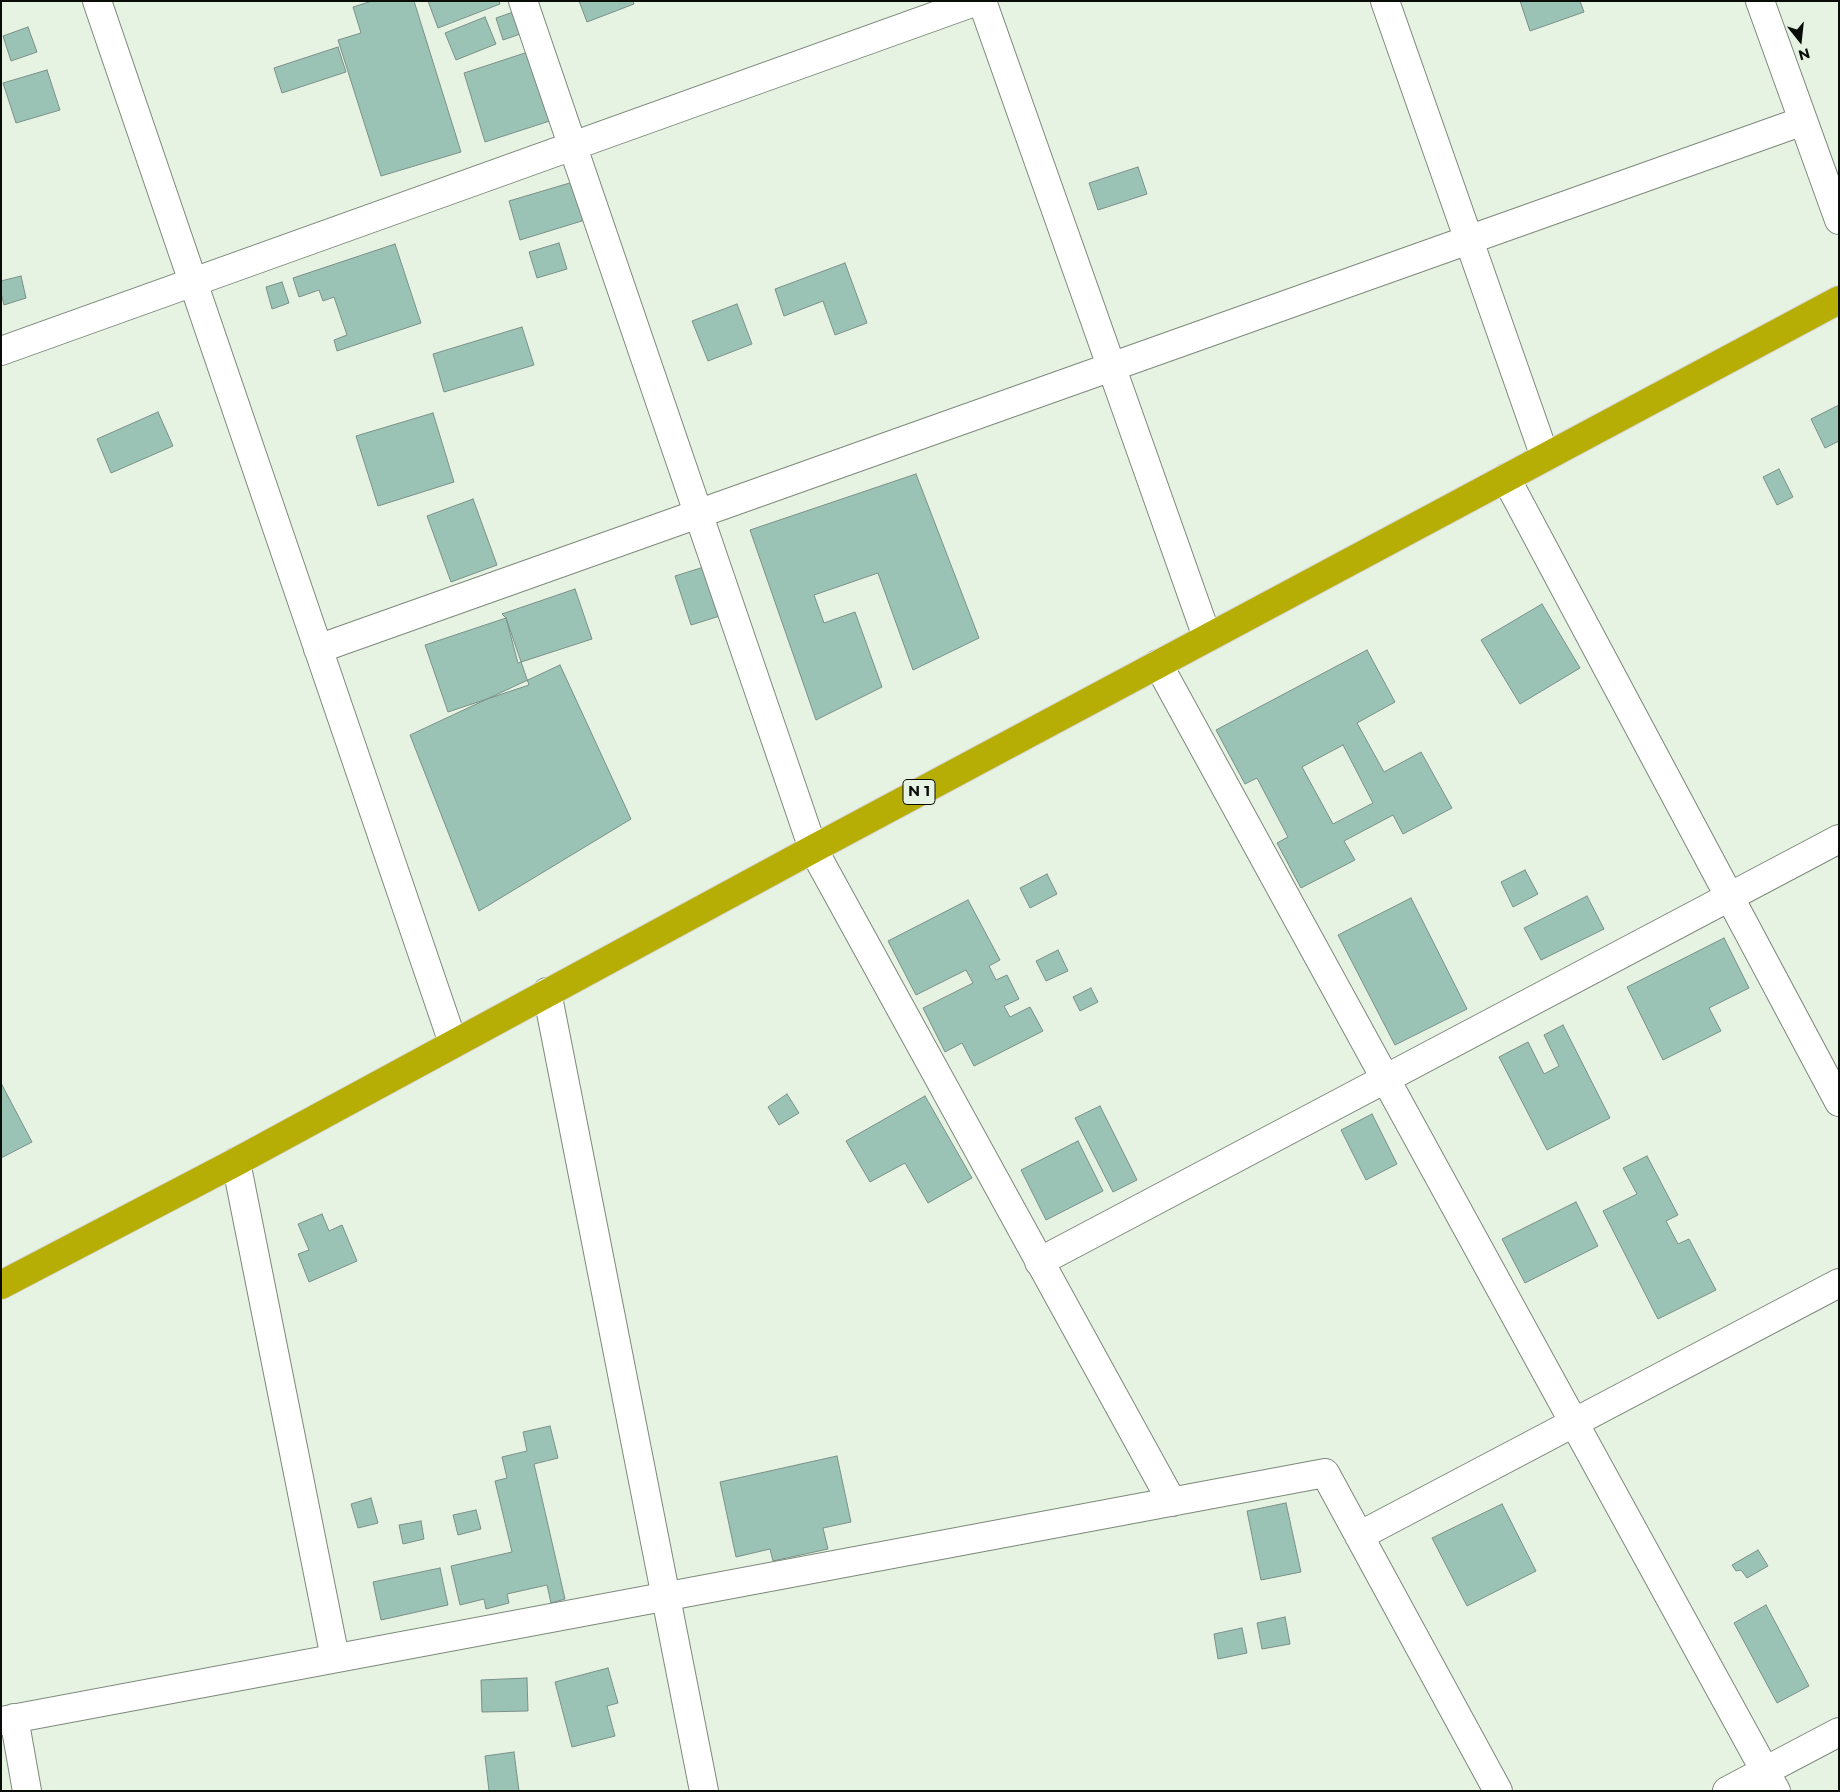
<!DOCTYPE html>
<style>
body{margin:0}
#map{position:relative;width:1840px;height:1792px;overflow:hidden;background:#e6f3e2;font-family:Montserrat,sans-serif}
canvas{display:block}
.frame{position:absolute;inset:0;border:2px solid #090d08;pointer-events:none}
.north{position:absolute;left:1775px;top:15px;width:50px;height:50px;-webkit-text-stroke:4px #e6f3e2;paint-order:stroke;rotate:164deg;font-size:14px;font-weight:700;line-height:20px;text-align:center;color:#090d08}
.north::after{content:'';display:block;margin:auto;width:18px;height:22px;background:#090d08;clip-path:polygon(50% 0,100% 100%,50% 72%,0 100%)}
</style>
<div id="map">
<canvas width="1840" height="1792"></canvas>
<div class="frame"></div>
<div class="north">N</div>
</div>
<script>
const context = document.querySelector('canvas').getContext('2d');
context.lineJoin = 'round';
function paint(path, color) { context.fillStyle = color; context.fill(path, 'evenodd'); }
const poly = rows => new Path2D(rows.map(r => 'M' + r).join(''));
function trace(path, color, width, dash) { context.strokeStyle = color; context.lineWidth = width; context.lineCap = dash ? 'butt' : 'round'; context.setLineDash(dash || []); context.stroke(path); }
function label(font, color, halo, rows, align = 'center') {
  context.font = font + ' Montserrat,sans-serif'; context.lineWidth = 4; context.setLineDash([]); context.textBaseline = 'middle'; context.strokeStyle = halo; context.fillStyle = color; for (const [text, x, y, turn = 0] of rows) {
    context.save(); context.translate(x, y); context.rotate((+turn || 0) * Math.PI / 180); context.textAlign = isNaN(turn) ? turn : align; if (halo) context.strokeText(text, 0, 0); context.fillText(text, 0, 0); context.restore();
  }
}
const building = poly([
 [372,1,414,1,461,152,381,176,338,40,361,33,353,7,372,1],
 [428,1,499,1,500,4,438,28,428,1],
 [579,1,633,1,634,4,587,22,579,1],
 [1520,1,1580,1,1584,12,1530,31,1520,1],
 [519,10,526,32,503,40,496,18,519,10],
 [485,17,496,44,456,60,445,33,485,17],
 [28,27,37,52,11,61,3,36,28,27],
 [338,47,346,72,282,93,274,68,338,47],
 [537,49,559,118,485,142,464,73,537,49],
 [47,70,60,110,16,123,3,83,47,70],
 [1138,167,1147,194,1098,210,1089,183,1138,167],
 [573,182,585,220,520,240,509,201,573,182],
 [559,243,567,269,537,278,529,252,559,243],
 [395,244,421,323,337,351,334,340,347,335,334,297,323,301,319,290,299,297,293,278,395,244],
 [845,263,867,323,835,335,823,301,784,316,775,289,845,263],
 [21,276,26,298,4,305,1,293,1,281,21,276],
 [282,282,289,303,272,309,266,287,282,282],
 [737,304,752,344,708,361,692,321,737,304],
 [522,327,534,365,444,392,433,354,522,327],
 [1839,405,1839,441,1825,448,1811,419,1839,405],
 [158,412,173,446,111,473,97,439,158,412],
 [433,413,454,482,378,506,356,436,433,413],
 [1779,469,1793,497,1777,505,1763,477,1779,469],
 [916,474,979,638,913,670,878,573,814,595,824,623,855,612,882,687,816,720,750,530,916,474],
 [473,499,497,565,451,582,427,516,473,499],
 [707,566,723,615,691,625,675,576,707,566],
 [575,589,592,639,518,663,506,618,502,614,575,589],
 [1542,604,1580,668,1520,704,1481,640,1542,604],
 [506,618,529,685,448,712,425,645,506,618],
 [1367,650,1395,702,1357,723,1384,772,1421,752,1452,808,1403,834,1393,815,1344,841,1355,860,1301,888,1277,843,1288,837,1257,778,1245,784,1216,730,1367,650],
 [1343,745,1373,803,1333,824,1302,767,1343,745],
 [560,665,631,819,479,911,410,735,560,665],
 [1525,870,1538,894,1513,907,1501,882,1525,870],
 [1047,874,1057,894,1030,908,1020,888,1047,874],
 [1587,896,1604,929,1541,960,1524,928,1587,896],
 [1411,898,1467,1009,1395,1045,1338,935,1411,898],
 [968,900,1000,960,989,966,996,980,1007,975,1019,999,1004,1006,1010,1017,1030,1007,1043,1031,974,1066,962,1043,945,1052,923,1008,973,983,966,970,916,995,888,941,968,900],
 [1724,938,1749,988,1709,1008,1721,1031,1663,1060,1627,987,1724,938],
 [1058,950,1068,971,1046,981,1036,961,1058,950],
 [1091,988,1098,1002,1080,1011,1073,997,1091,988],
 [1563,1025,1610,1118,1547,1150,1499,1057,1528,1042,1544,1074,1559,1066,1544,1035,1563,1025],
 [1,1083,32,1142,1,1158,1,1083],
 [787,1094,799,1113,779,1125,768,1107,787,1094],
 [925,1096,972,1178,928,1203,905,1163,870,1182,846,1141,925,1096],
 [1100,1106,1137,1180,1113,1192,1075,1118,1100,1106],
 [1372,1114,1397,1164,1366,1180,1341,1130,1372,1114],
 [1078,1141,1103,1191,1046,1220,1021,1170,1078,1141],
 [1647,1156,1678,1215,1666,1221,1678,1244,1689,1239,1716,1290,1658,1319,1603,1211,1637,1194,1623,1168,1647,1156],
 [1576,1202,1598,1246,1525,1283,1502,1239,1576,1202],
 [322,1214,329,1231,342,1225,357,1261,309,1282,298,1254,309,1250,298,1224,322,1214],
 [550,1426,558,1458,534,1464,565,1599,551,1603,547,1585,507,1594,509,1603,486,1609,484,1599,460,1605,451,1566,512,1552,495,1481,507,1478,502,1457,527,1451,523,1432,550,1426],
 [837,1456,851,1522,823,1528,828,1549,773,1561,770,1549,736,1557,720,1482,837,1456],
 [371,1498,378,1523,358,1528,351,1504,371,1498],
 [1286,1503,1301,1572,1261,1580,1247,1511,1286,1503],
 [1502,1504,1536,1571,1467,1606,1432,1538,1502,1504],
 [476,1510,481,1529,458,1535,453,1515,476,1510],
 [421,1521,424,1539,403,1544,399,1525,421,1521],
 [1758,1550,1768,1566,1747,1578,1741,1570,1736,1571,1732,1565,1758,1550],
 [440,1568,448,1605,381,1620,373,1582,440,1568],
 [1766,1605,1809,1686,1777,1703,1734,1623,1766,1605],
 [1285,1617,1290,1644,1262,1649,1257,1623,1285,1617],
 [1242,1628,1247,1653,1218,1659,1214,1634,1242,1628],
 [608,1668,618,1703,607,1706,615,1736,572,1747,555,1682,608,1668],
 [527,1678,528,1711,482,1712,481,1680,527,1678],
 [514,1752,519,1791,489,1791,485,1756,514,1752]
]);
paint(building, '#9ac2b5');
trace(building, '#7b9089', 1);
const street = poly([
 [97,1,453,1043],
 [523,1,813,849,1172,1502],
 [982,1,1207,637],
 [1385,1,1545,457],
 [1760,1,1839,220],
 [1,351,977,1],
 [1506,478,1839,1102],
 [318,649,1803,121],
 [1158,664,1776,1791],
 [236,1162,335,1658],
 [1039,1262,1839,839],
 [1359,1536,1839,1283],
 [14,1718,27,1791],
 [1,1721,1325,1473,1498,1791],
 [1727,1791,1839,1732]
]);
const secondary = poly([
 [547,992,704,1791]
]);
const highway = poly([
 [1,1285,236,1162,813,849,1839,300]
]);
trace(street, '#7d897b', 30);
trace(secondary, '#7d897b', 30);
trace(highway, '#d8d8d7', 30);
trace(street, '#fff', 28);
trace(secondary, '#fff', 28);
trace(highway, '#b7ae05', 28);
for (const [x, y, w] of [
 [919,792,32]
]) { const box = new Path2D(); box.roundRect(x - w / 2, y - 12.5, w, 25, 4); context.fillStyle = '#e6f3e2'; context.fill(box); trace(box, '#090d08', 1); }
label('bold 15px', '#090d08', null, [
 ["N 1",919,792]
]);
</script>
